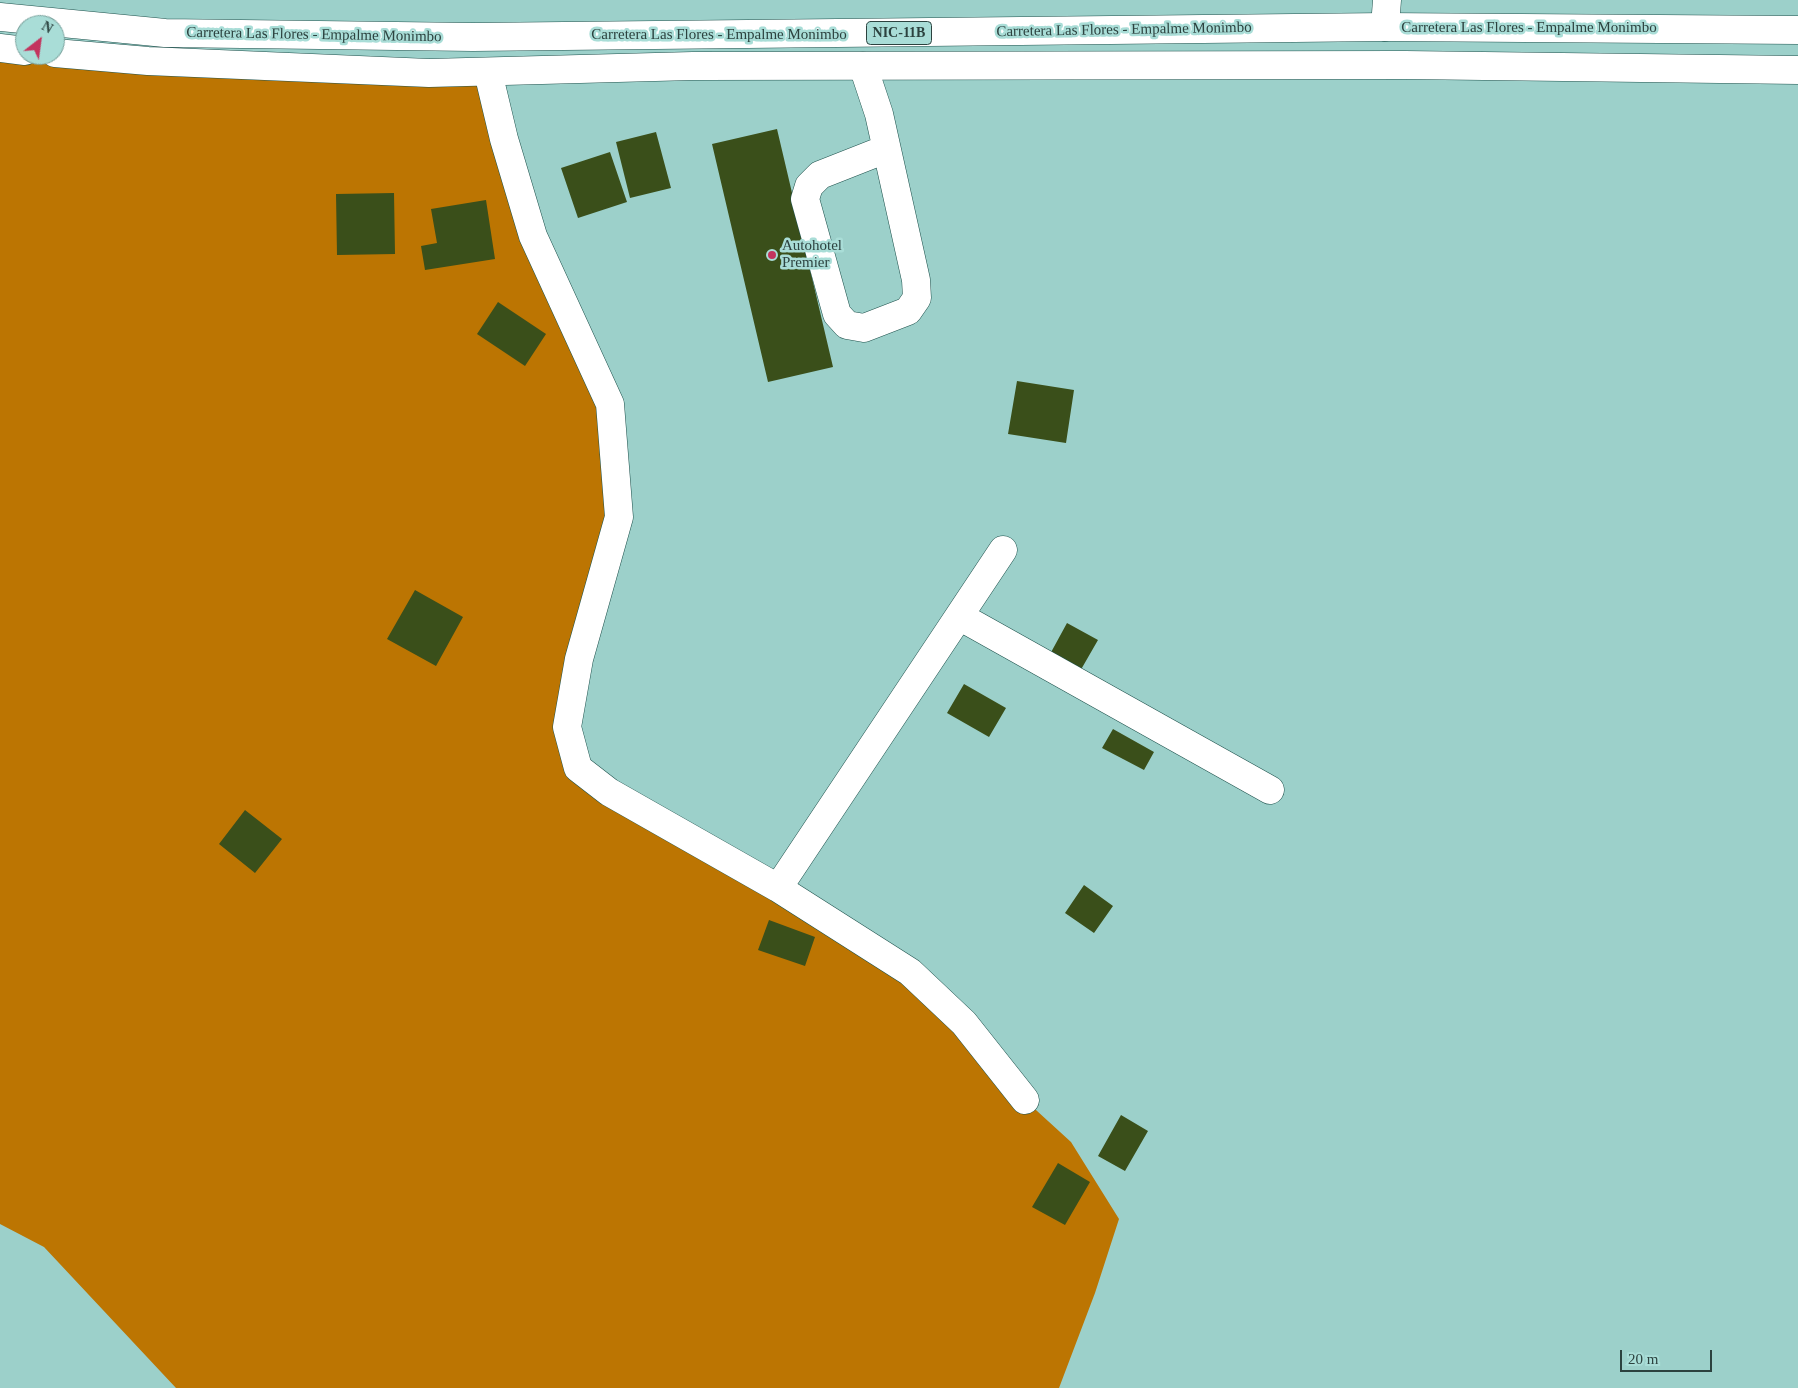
<!DOCTYPE html>
<style>
body{margin:0}
#map{position:relative;width:1798px;height:1388px;overflow:hidden;background:#9cd0ca;font-family:Georgia,serif}
canvas{display:block}
.north{position:absolute;left:15px;top:15px;width:50px;height:50px;box-sizing:border-box;background:#a9ddd7;border:1px solid #779f9a;border-radius:50%;rotate:30deg;font-size:14px;font-weight:700;line-height:20px;text-align:center;color:#2c423f}
.north::after{content:'';display:block;margin:auto;width:18px;height:22px;background:#c3345e;clip-path:polygon(50% 0,100% 100%,50% 72%,0 100%)}
.scale{position:absolute;left:1620px;top:1350px;width:92px;height:22px;box-sizing:border-box;border:2px solid #2c423f;border-top:0;padding-left:6px;font-size:15px;line-height:18px;white-space:nowrap;color:#2c423f;-webkit-text-stroke:4px #a9ddd7;paint-order:stroke}
</style>
<div id="map">
<canvas width="1798" height="1388"></canvas>
<div class="north">N</div>
<div class="scale">20 m</div>
</div>
<script>
const context = document.querySelector('canvas').getContext('2d');
context.lineJoin = 'round';
function paint(path, color) { context.fillStyle = color; context.fill(path, 'evenodd'); }
const poly = rows => new Path2D(rows.map(r => 'M' + r).join(''));
function trace(path, color, width, dash) { context.strokeStyle = color; context.lineWidth = width; context.lineCap = dash ? 'butt' : 'round'; context.setLineDash(dash || []); context.stroke(path); }
function label(font, color, halo, rows, align = 'center') {
  context.font = font + ' Georgia,serif'; context.lineWidth = 5; context.setLineDash([]); context.textBaseline = 'middle'; context.strokeStyle = halo; context.fillStyle = color; for (const [text, x, y, turn = 0] of rows) {
    context.save(); context.translate(x, y); context.rotate((+turn || 0) * Math.PI / 180); context.textAlign = isNaN(turn) ? turn : align; if (halo) context.strokeText(text, 0, 0); context.fillText(text, 0, 0); context.restore();
  }
}
paint(poly([
 [0,48,25,55,488,72,504,139,610,404,619,517,579,659,578,767,910,972,1025,1100,1071,1142,1119,1219,1095,1293,1059,1388,176,1388,44,1247,0,1224]
]), '#bc7502');
paint(poly([
 [777,129,833,367,768,382,712,144],
 [656,132,671,188,630,198,616,142],
 [610,152,627,202,578,218,561,168],
 [394,193,395,254,337,255,336,194],
 [486,200,495,259,425,270,421,246,437,243,431,209],
 [498,302,546,334,525,366,477,334],
 [1017,381,1074,390,1066,443,1008,434],
 [415,590,463,617,436,666,387,639],
 [1067,623,1098,640,1079,673,1049,656],
 [964,684,1006,708,989,737,947,713],
 [1113,729,1154,752,1144,770,1102,748],
 [245,810,282,839,255,873,219,844],
 [1084,885,1113,906,1094,933,1065,913],
 [769,920,815,937,805,966,758,950],
 [1121,1115,1148,1131,1125,1171,1098,1156],
 [1058,1163,1090,1182,1065,1225,1032,1207]
]), '#3a4f1a');
const minor = poly([
 [1385,27,1387,0],
 [863,66,879,114,916,280,917,298,908,311,864,328,847,325,837,314,805,199,809,186,820,175,886,149],
 [488,72,504,139,533,236,610,404,619,517,579,659,567,727,578,768,609,792,778,888,910,972,964,1023,1025,1100],
 [959,616,1270,790],
 [778,888,1003,550]
]);
const highway = poly([
 [0,17,165,33,473,37,1385,27,1798,30],
 [0,48,25,51],
 [55,53,148,61,429,73,693,66,1405,65,1798,70]
]);
trace(minor, '#1f524d', 29);
trace(highway, '#1f524d', 29);
trace(minor, '#fff', 28);
trace(highway, '#fff', 28);
for (const [x, y, r, color] of [
 [772,255,5,"#c3345e"]
]) { const dot = new Path2D(); dot.arc(x, y, r, 0, 2 * Math.PI); context.fillStyle = color; context.fill(dot); trace(dot, '#a9ddd7', 2); }
for (const [x, y, w] of [
 [899,33,65]
]) { const box = new Path2D(); box.roundRect(x - w / 2, y - 11.5, w, 23, 4); context.fillStyle = '#a9ddd7'; context.fill(box); trace(box, '#2c423f', 1); }
label('bold 14px', '#2c423f', null, [
 ["NIC-11B",899,33]
]);
label('15px', '#2c423f', '#a9ddd7', [
 ["Carretera Las Flores - Empalme Monimbo",1529,28],
 ["Carretera Las Flores - Empalme Monimbo",1124,30,-1],
 ["Carretera Las Flores - Empalme Monimbo",314,35,1],
 ["Carretera Las Flores - Empalme Monimbo",719,35]
]);
label('15px', '#2c423f', '#a9ddd7', [
 ["Autohotel",782,246],
 ["Premier",782,263]
], 'left');
</script>
